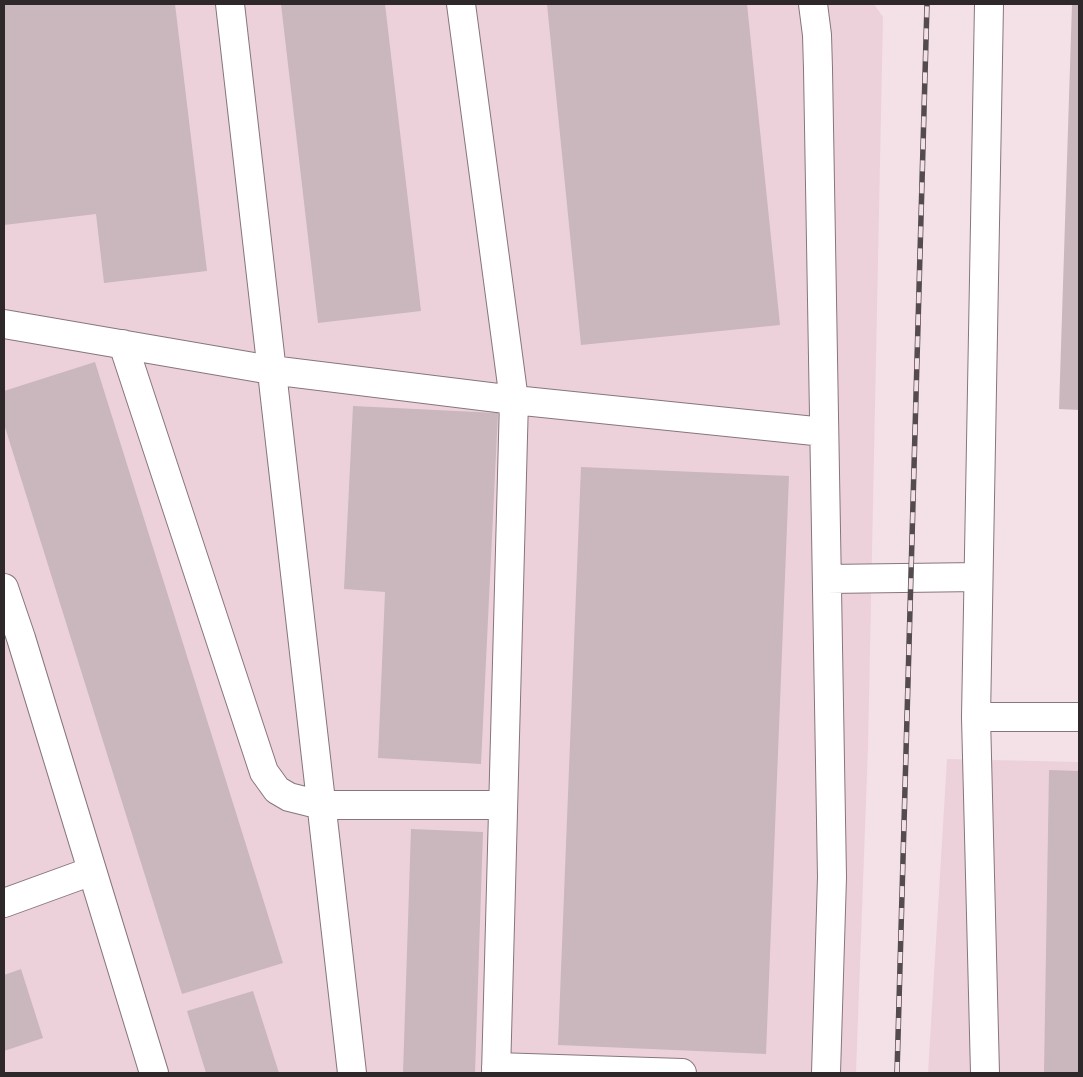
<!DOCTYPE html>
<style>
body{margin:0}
#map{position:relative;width:1083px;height:1077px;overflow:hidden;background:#f4e1e7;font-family:"Source Serif 4",serif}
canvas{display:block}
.frame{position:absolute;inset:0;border:5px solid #2f282b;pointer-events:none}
</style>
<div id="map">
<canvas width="1083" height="1077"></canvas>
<div class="frame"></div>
</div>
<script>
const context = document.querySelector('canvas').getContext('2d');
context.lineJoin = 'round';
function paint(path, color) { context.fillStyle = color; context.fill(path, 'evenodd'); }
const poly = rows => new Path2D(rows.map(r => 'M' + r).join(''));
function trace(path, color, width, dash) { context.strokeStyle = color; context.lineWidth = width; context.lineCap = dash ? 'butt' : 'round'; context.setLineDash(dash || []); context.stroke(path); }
paint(poly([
 [4,4,874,4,883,17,868,747,856,1073,4,1073],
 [947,759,1079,762,1079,1073,928,1073]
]), '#edd1da');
paint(poly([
 [4,4,175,4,207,271,104,283,96,214,4,225],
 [281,4,385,4,421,311,318,323],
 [547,4,747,4,780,325,581,345],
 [1072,4,1079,4,1079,410,1059,409],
 [95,362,283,963,182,994,4,424,4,391],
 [353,406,498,413,481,764,378,758,385,592,344,589],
 [581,467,789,476,766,1054,558,1045],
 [1049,770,1079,771,1079,1073,1044,1073],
 [411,829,483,832,475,1073,403,1073],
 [21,969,43,1038,4,1051,4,975],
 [253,991,279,1073,206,1073,187,1011]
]), '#c9b7bd');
const minor = poly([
 [230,4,352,1073],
 [461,4,514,400,496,1073],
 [813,4,817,35,818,69,832,877,826,1073],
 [4,324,271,370,514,400,824,432],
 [123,344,264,772,277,790,289,797,321,805,503,805],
 [827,579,978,577],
 [4,588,21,638,154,1073],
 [976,717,1079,717],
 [4,903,92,871],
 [496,1067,682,1073],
 [985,1073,976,717,989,4]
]);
trace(minor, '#87767b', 30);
trace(minor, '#fff', 28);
const rail = poly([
 [897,1073,927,4]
]);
trace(rail, '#544b4e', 5.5);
trace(rail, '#f4e1e7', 4, [11]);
</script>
